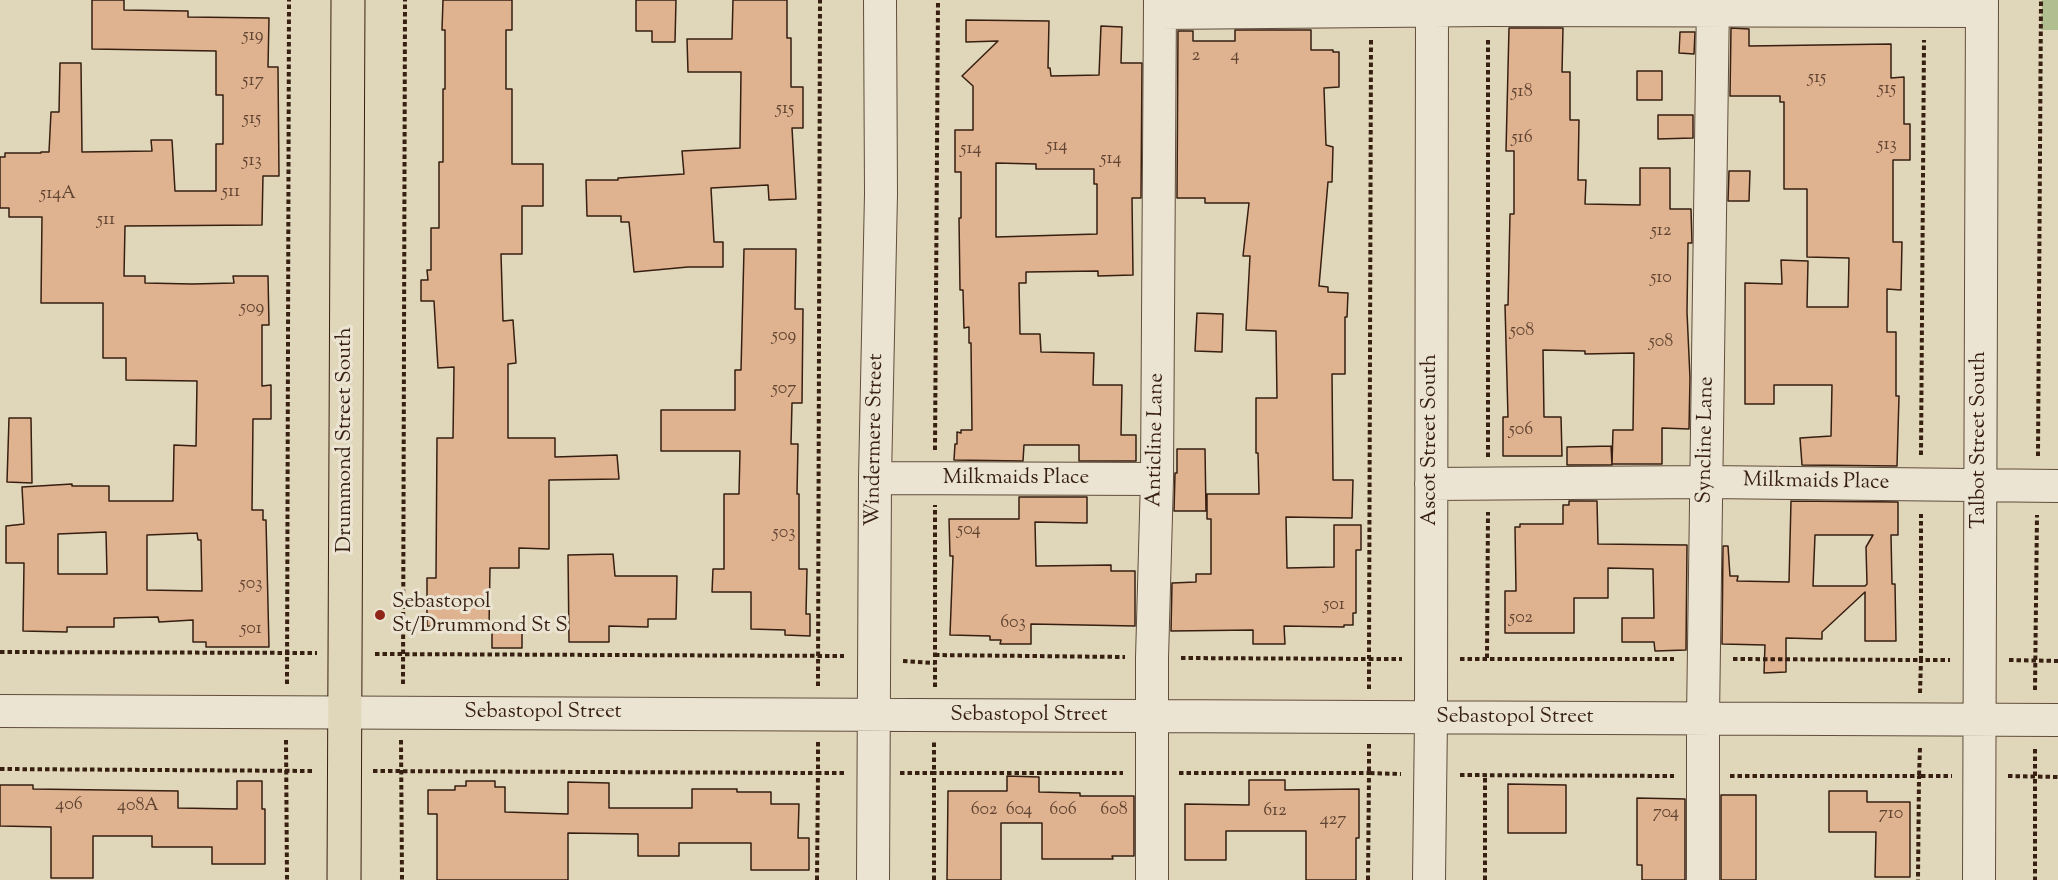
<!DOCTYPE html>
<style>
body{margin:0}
canvas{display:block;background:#e0d6b9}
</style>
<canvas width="2058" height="880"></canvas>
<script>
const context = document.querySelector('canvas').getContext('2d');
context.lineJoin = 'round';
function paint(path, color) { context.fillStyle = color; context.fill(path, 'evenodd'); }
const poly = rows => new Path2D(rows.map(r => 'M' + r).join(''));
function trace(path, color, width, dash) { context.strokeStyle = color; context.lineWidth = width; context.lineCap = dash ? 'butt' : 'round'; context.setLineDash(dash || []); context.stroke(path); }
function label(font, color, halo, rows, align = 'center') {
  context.font = font + ' "Sorts Mill Goudy",serif'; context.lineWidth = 6; context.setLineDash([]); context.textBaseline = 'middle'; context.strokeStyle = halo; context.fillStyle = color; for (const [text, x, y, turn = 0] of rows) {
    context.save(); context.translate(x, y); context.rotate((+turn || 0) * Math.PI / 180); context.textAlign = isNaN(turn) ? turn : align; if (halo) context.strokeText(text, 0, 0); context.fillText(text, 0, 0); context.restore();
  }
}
paint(poly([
 [2042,0,2058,0,2058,30,2041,30]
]), '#b1be90');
const building = poly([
 [92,0,124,0,124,10,188,11,188,17,269,18,268,67,278,67,279,176,263,176,262,225,125,226,124,276,145,276,145,283,192,284,234,283,233,276,268,276,269,325,262,325,262,386,271,385,271,419,253,419,252,510,263,510,263,520,266,520,269,647,206,647,206,642,193,642,193,620,159,622,158,617,114,618,114,627,67,627,67,632,23,631,24,563,6,563,6,526,24,524,22,487,72,484,72,486,109,486,109,501,173,501,174,445,196,446,197,381,126,380,126,358,103,358,103,303,41,303,42,217,9,217,9,208,0,208,0,157,5,157,5,153,41,153,41,152,49,152,51,112,59,112,60,63,81,63,82,152,152,151,151,140,172,140,175,191,216,191,216,144,223,144,223,95,216,95,216,51,92,49,92,0],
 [106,532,107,574,58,574,58,534,106,532],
 [197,533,198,540,201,540,202,591,147,590,147,535,197,533],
 [443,0,512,0,512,30,506,30,506,89,512,89,512,164,543,164,543,206,522,206,522,254,501,254,503,321,513,320,516,363,508,364,508,438,555,438,555,457,617,455,619,479,549,480,549,549,519,548,519,568,490,568,489,627,427,626,427,578,436,578,437,438,453,438,454,367,438,368,434,301,421,301,421,280,428,280,427,270,431,270,431,228,439,228,439,162,443,162,443,89,445,89,445,30,442,30,443,0],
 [636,0,676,0,675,42,652,42,652,31,636,31,636,0],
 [733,0,787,0,787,38,791,38,791,87,803,87,803,128,792,128,796,199,769,200,768,185,711,188,714,242,723,242,723,267,688,267,634,272,629,222,621,222,621,216,587,216,586,180,618,180,618,178,684,174,682,151,740,148,741,72,688,72,687,39,732,39,733,0],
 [966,20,1049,21,1048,68,1050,68,1051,76,1099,75,1101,26,1122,27,1121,63,1142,63,1141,198,1132,198,1133,275,1098,276,1098,271,1026,272,1026,283,1019,283,1020,334,1040,334,1041,352,1094,353,1093,385,1122,385,1121,435,1136,435,1136,461,1079,461,1079,445,1024,445,1023,461,954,460,955,444,957,444,957,432,961,433,961,430,972,430,971,343,969,343,969,327,964,328,963,290,960,290,959,218,961,218,961,172,955,172,955,130,973,130,973,86,962,76,998,41,966,42,966,20],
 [996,163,1036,164,1036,169,1094,169,1094,184,1097,184,1097,234,996,237,996,163],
 [1509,28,1563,28,1562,72,1570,72,1570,120,1579,120,1578,180,1586,180,1585,204,1640,205,1640,168,1670,168,1670,209,1691,209,1692,243,1688,243,1687,312,1690,378,1689,429,1662,428,1662,464,1612,464,1613,430,1633,430,1634,353,1585,354,1585,351,1543,350,1544,417,1561,417,1562,456,1503,456,1503,417,1508,417,1505,305,1508,305,1510,214,1514,214,1514,151,1506,151,1509,28],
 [1731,28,1749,29,1749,46,1891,44,1891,78,1904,77,1904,124,1910,124,1910,160,1893,160,1893,242,1902,242,1901,290,1887,289,1887,332,1896,332,1896,396,1899,396,1897,466,1802,465,1800,438,1831,436,1832,385,1774,385,1774,404,1745,404,1745,283,1782,284,1781,260,1808,261,1807,307,1848,307,1849,258,1807,257,1807,189,1784,189,1784,102,1780,102,1780,96,1730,96,1731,28],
 [1235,30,1311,30,1311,50,1333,50,1333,52,1339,52,1339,87,1324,88,1326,145,1333,147,1332,182,1328,182,1319,286,1328,287,1328,292,1348,293,1347,317,1345,317,1345,374,1332,374,1333,480,1353,480,1352,518,1286,517,1287,568,1334,567,1334,525,1361,525,1361,550,1356,550,1356,613,1353,613,1353,625,1344,625,1344,627,1284,626,1285,644,1253,644,1253,630,1171,631,1172,583,1196,582,1196,574,1211,574,1211,519,1207,519,1207,494,1259,494,1258,453,1256,453,1256,398,1277,398,1276,331,1246,330,1250,256,1243,256,1249,203,1205,203,1205,198,1177,198,1178,31,1193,31,1193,41,1235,41,1235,30],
 [1680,32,1695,32,1694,54,1679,53,1680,32],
 [1637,71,1662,71,1662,100,1637,100,1637,71],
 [1658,115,1693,115,1693,138,1658,139,1658,115],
 [1729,171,1750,171,1749,201,1728,201,1729,171],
 [744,249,796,249,795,309,803,309,802,403,792,403,791,444,798,444,797,494,799,494,799,569,807,569,806,614,810,614,810,636,785,635,785,630,751,629,751,592,712,592,713,569,724,569,724,494,739,494,740,451,661,451,661,410,735,410,735,370,741,370,744,249],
 [1197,313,1223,314,1222,352,1195,351,1197,313],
 [9,418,31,418,32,483,7,482,9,418],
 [1611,446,1612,465,1567,465,1567,447,1611,446],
 [1177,449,1205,449,1206,511,1174,511,1175,473,1177,473,1177,449],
 [1019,497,1087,497,1087,523,1035,522,1036,566,1111,565,1111,571,1135,571,1135,626,1031,624,1031,644,1000,644,1001,640,990,640,990,636,950,635,953,556,950,556,949,519,1019,519,1019,497],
 [1569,501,1597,501,1598,544,1687,545,1686,650,1655,651,1654,642,1622,642,1622,618,1654,618,1653,569,1608,568,1608,598,1574,598,1574,633,1505,633,1505,591,1516,591,1515,527,1520,527,1520,524,1563,524,1563,505,1569,505,1569,501],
 [1791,501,1898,502,1898,535,1891,535,1892,584,1895,584,1896,641,1865,641,1865,592,1822,632,1822,639,1786,638,1786,672,1764,673,1765,645,1722,644,1723,546,1728,546,1730,576,1738,576,1737,581,1789,582,1791,501],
 [1815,535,1873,535,1866,547,1867,584,1865,586,1813,586,1815,535],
 [613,554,615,576,677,576,676,619,648,619,648,627,609,626,609,642,569,642,568,555,613,554],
 [492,625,522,625,522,648,492,648,492,625],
 [1007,776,1039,777,1039,792,1080,793,1080,796,1134,796,1134,856,1112,856,1113,859,1042,859,1042,823,1001,823,1001,880,947,880,948,791,1007,791,1007,776],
 [1249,780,1285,780,1285,790,1359,789,1359,838,1356,838,1356,880,1306,880,1306,831,1226,831,1226,860,1185,860,1185,804,1249,805,1249,780],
 [237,781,262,781,262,809,265,809,265,864,212,864,212,847,152,847,152,836,93,836,93,878,51,878,51,827,0,826,0,785,33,785,33,789,178,791,178,808,237,809,237,781],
 [466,781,495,781,495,787,505,787,505,812,568,814,568,782,609,783,609,808,692,808,692,789,737,789,737,792,771,792,771,804,799,804,798,838,809,838,809,870,751,870,751,843,679,843,679,856,638,856,638,834,568,833,568,880,437,880,437,814,428,814,428,790,455,790,455,786,466,786,466,781],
 [1508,784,1566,785,1566,833,1508,833,1508,784],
 [1829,791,1867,791,1867,802,1910,802,1910,877,1875,877,1876,832,1829,832,1829,791],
 [1721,795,1756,795,1756,880,1721,880,1721,795],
 [1637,798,1685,799,1685,880,1642,880,1642,865,1637,865,1637,798]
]);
paint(building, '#dfb290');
trace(building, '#371f11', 1.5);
const minor = poly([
 [1161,13,1488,10,1982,11],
 [875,478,1157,479],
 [1431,484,1707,482,2058,486],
 [0,711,2058,720],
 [873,880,875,478,881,194,880,0],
 [1152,880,1152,658,1157,479,1160,0],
 [1429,880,1431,718,1432,0],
 [1703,880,1703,718,1713,0],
 [1979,880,1982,0]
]);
const major = poly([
 [344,880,348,0]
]);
trace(minor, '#614d3b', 34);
trace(major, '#371f11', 35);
trace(poly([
 [935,450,938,0],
 [1921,455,1924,40],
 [2038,456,2041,0],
 [1488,457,1488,38],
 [0,652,317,653],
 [375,654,844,656],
 [935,655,1125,657],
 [1181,658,1369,659,1371,40],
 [1487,658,1488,512],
 [1460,659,1674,659],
 [1733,659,1921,660,1921,514],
 [2009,660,2058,661],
 [903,661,935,663],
 [287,684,289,0],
 [403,684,405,0],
 [818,686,820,0],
 [935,687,935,505],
 [1369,689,1369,659,1402,659],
 [2035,690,2037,515],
 [1920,693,1921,660,1950,660],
 [286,740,287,880],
 [401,740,402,880],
 [818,742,818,773,845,773],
 [1369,744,1369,773,1401,774],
 [1920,748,1919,776,1952,776],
 [2035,749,2035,880],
 [0,769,314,771],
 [373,771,818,773,817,880],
 [900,773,934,773,934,742],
 [1179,773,1369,773,1368,880],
 [1460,775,1674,776],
 [1730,776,1919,776,1918,880],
 [2008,776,2058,777],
 [934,880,934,773,1123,773],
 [1485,880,1485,775]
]), '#371f11', 4, [4.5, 3]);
trace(minor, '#ebe4d2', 32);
trace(major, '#e0d6b9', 33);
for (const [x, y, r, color] of [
 [380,615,6,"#8f2418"]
]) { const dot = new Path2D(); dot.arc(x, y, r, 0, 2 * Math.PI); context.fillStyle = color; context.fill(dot); trace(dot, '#ebe4d2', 2); }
label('18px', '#614431', null, [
 ["519",253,37],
 ["2",1196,57],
 ["4",1235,57],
 ["515",1817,79],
 ["517",253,82],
 ["515",1887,90],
 ["518",1522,93],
 ["515",785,110],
 ["515",252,120],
 ["516",1522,139],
 ["513",1887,146],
 ["514",1057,147],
 ["514",971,150],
 ["514",1111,160],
 ["513",252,162],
 ["511",231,193],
 ["514A",58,195],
 ["511",106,221],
 ["512",1661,232],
 ["510",1661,279],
 ["509",252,309],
 ["508",1522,332],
 ["509",784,337],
 ["508",1661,343],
 ["507",784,390],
 ["506",1521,431],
 ["504",969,531],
 ["503",784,534],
 ["503",251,585],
 ["501",1334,606],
 ["502",1521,619],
 ["603",1013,624],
 ["501",251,630],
 ["406",69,806],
 ["408A",138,807],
 ["602",984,811],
 ["604",1019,811],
 ["606",1063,811],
 ["608",1114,811],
 ["612",1275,812],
 ["704",1666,814],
 ["710",1891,815],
 ["427",1333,821]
]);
label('21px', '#371f11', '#ebe4d2', [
 ["Drummond Street South",346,440,-90],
 ["Windermere Street",876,440,-89],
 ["Anticline Lane",1157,440,-89],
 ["Ascot Street South",1431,440,-90],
 ["Syncline Lane",1707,440,-89],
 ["Talbot Street South",1980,440,-90],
 ["Milkmaids Place",1016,479],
 ["Milkmaids Place",1816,483,1],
 ["Sebastopol Street",543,713],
 ["Sebastopol Street",1029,716],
 ["Sebastopol Street",1515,718]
]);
label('21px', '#371f11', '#ebe4d2', [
 ["Sebastopol",392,603],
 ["St/Drummond St S",392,627]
], 'left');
</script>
